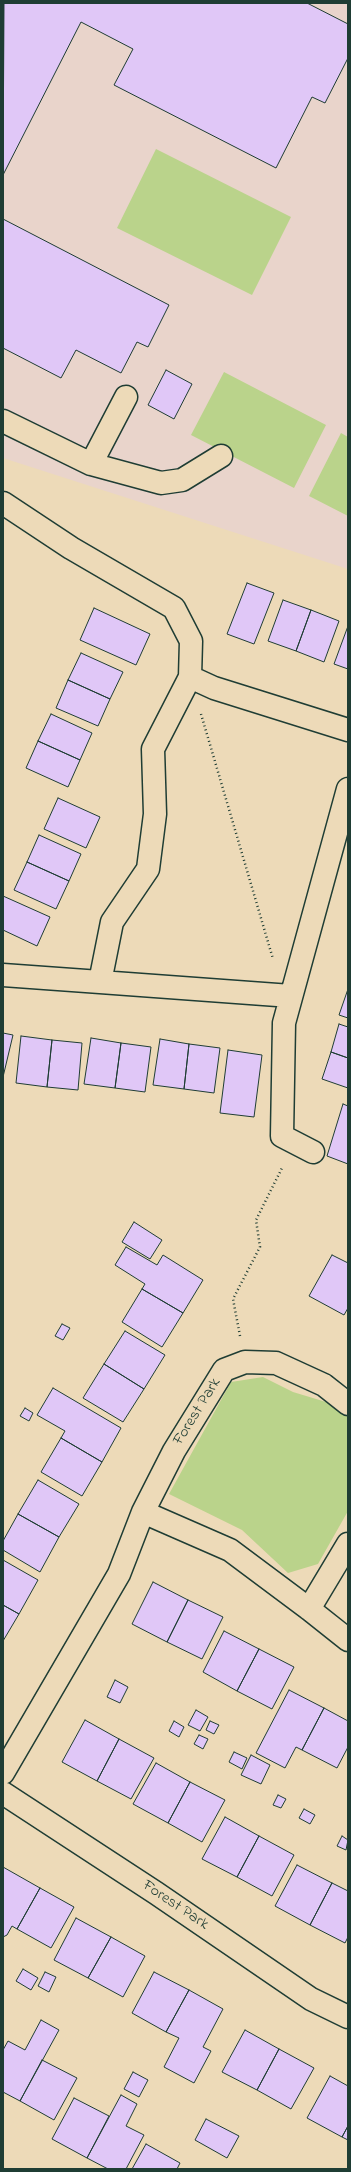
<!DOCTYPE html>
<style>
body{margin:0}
#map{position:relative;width:351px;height:2172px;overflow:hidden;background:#eddab8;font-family:"Indie Flower",sans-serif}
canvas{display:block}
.frame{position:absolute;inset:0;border:4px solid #1f3d34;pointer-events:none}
</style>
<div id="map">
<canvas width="351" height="2172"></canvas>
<div class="frame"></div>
</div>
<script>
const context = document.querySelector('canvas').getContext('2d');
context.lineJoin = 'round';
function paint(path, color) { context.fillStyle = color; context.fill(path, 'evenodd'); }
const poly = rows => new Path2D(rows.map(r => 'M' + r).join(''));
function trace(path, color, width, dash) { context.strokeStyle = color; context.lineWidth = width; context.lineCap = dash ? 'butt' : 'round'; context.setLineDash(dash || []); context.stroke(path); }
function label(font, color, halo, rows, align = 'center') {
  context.font = font + ' "Indie Flower",sans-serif'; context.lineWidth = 3.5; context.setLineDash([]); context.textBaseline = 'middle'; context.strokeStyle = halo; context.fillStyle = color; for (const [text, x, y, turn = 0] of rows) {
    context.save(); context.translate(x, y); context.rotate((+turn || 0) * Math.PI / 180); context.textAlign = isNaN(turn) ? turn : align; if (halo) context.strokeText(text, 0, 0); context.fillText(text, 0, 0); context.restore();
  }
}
paint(poly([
 [3,3,348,3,348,569,3,458]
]), '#e9d4cb');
paint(poly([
 [156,149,291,217,252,295,117,228],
 [224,372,326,425,294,488,191,435],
 [341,433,348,437,348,516,309,496],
 [263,1377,293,1392,326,1402,348,1414,348,1511,318,1564,288,1573,242,1530,169,1494,231,1382]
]), '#bad38b');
const building = poly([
 [4,3,307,3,348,24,348,58,325,103,312,97,276,168,114,85,133,49,81,22,3,175,4,3],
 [3,219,169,305,148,347,137,342,121,373,76,350,61,378,3,348,3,219],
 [166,370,192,384,174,419,148,405,166,370],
 [247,583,274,593,254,644,227,634,247,583],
 [283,600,311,610,296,651,268,641,283,600],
 [94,608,150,634,136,665,80,640,94,608],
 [311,610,339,621,324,662,296,651,311,610],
 [348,626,348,669,334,664,348,626],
 [81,653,123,672,110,699,68,680,81,653],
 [68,680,110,699,98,726,56,708,68,680],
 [51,714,92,733,80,760,38,741,51,714],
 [38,741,80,760,68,787,26,768,38,741],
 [58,798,100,817,86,848,44,829,58,798],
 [39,835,81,854,69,881,27,862,39,835],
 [27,862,69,881,56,909,14,890,27,862],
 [3,896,50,917,37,946,3,930,3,896],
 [348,989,348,1018,339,1015,348,989],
 [339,1024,348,1027,348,1058,331,1052,339,1024],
 [3,1033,13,1035,3,1077,3,1033],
 [21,1036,52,1040,47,1087,16,1083,21,1036],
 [91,1038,121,1043,115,1088,84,1084,91,1038],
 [160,1039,189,1044,184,1089,153,1085,160,1039],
 [52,1040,82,1043,78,1090,47,1087,52,1040],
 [121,1043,151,1047,145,1092,115,1088,121,1043],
 [189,1044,220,1048,214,1093,184,1089,189,1044],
 [228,1050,262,1055,254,1117,220,1113,228,1050],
 [331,1052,348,1058,348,1088,322,1079,331,1052],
 [343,1104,348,1106,348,1164,327,1156,343,1104],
 [134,1222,162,1240,150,1259,122,1242,134,1222],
 [126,1247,157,1265,163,1255,203,1280,183,1313,142,1289,145,1284,115,1265,126,1247],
 [332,1255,348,1263,348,1308,344,1315,309,1296,332,1255],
 [142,1289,183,1313,162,1347,122,1322,142,1289],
 [62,1324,70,1328,63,1340,55,1336,62,1324],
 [125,1331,165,1355,144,1389,104,1364,125,1331],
 [104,1364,144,1389,123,1422,83,1398,104,1364],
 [53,1388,121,1428,102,1462,61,1438,65,1431,37,1415,53,1388],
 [25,1408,33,1413,29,1421,20,1416,25,1408],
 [61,1438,102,1462,82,1496,41,1472,61,1438],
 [38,1480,79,1504,59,1537,18,1514,38,1480],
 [18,1514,59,1537,40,1572,3,1550,3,1541,18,1514],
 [3,1560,38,1580,19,1614,3,1605,3,1560],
 [153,1582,188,1600,167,1642,132,1624,153,1582],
 [188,1600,223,1617,202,1659,167,1642,188,1600],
 [3,1605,19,1614,3,1641,3,1605],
 [224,1631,259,1649,237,1691,203,1672,224,1631],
 [259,1649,294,1667,272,1709,237,1691,259,1649],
 [115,1680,128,1687,120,1703,107,1697,115,1680],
 [289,1690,324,1708,302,1750,296,1747,285,1768,256,1753,289,1690],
 [324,1708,348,1721,348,1747,337,1768,302,1750,324,1708],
 [196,1710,208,1717,200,1731,188,1725,196,1710],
 [85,1720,119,1739,97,1781,62,1762,85,1720],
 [174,1721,184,1727,179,1737,169,1731,174,1721],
 [210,1721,219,1725,214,1734,206,1730,210,1721],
 [199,1735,208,1739,203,1749,194,1744,199,1735],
 [119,1739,154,1758,131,1799,97,1781,119,1739],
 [234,1752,247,1758,242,1769,229,1762,234,1752],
 [251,1755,270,1765,261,1784,241,1775,251,1755],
 [156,1763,190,1782,168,1823,133,1804,156,1763],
 [190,1782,225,1800,202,1842,168,1823,190,1782],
 [278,1795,286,1799,281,1808,273,1805,278,1795],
 [304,1809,315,1815,310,1824,299,1818,304,1809],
 [225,1817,259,1836,237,1877,202,1859,225,1817],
 [259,1836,294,1855,272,1896,237,1877,259,1836],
 [342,1836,348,1840,346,1850,337,1846,342,1836],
 [297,1865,332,1883,310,1925,275,1906,297,1865],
 [3,1867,40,1888,17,1929,12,1926,7,1935,3,1937,3,1867],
 [332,1883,348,1891,348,1937,345,1943,310,1925,332,1883],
 [40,1888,74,1907,51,1948,17,1929,40,1888],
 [76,1918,111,1937,88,1978,54,1960,76,1918],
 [111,1937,145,1956,123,1997,88,1978,111,1937],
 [23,1969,38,1978,31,1990,16,1981,23,1969],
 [45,1972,56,1977,49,1992,38,1986,45,1972],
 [154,1972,189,1990,166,2032,132,2013,154,1972],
 [189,1990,223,2009,203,2047,211,2051,194,2083,164,2067,179,2038,166,2032,189,1990],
 [41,2020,59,2030,20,2101,3,2092,3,2050,8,2041,25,2050,41,2020],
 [245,2030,279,2049,257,2090,222,2072,245,2030],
 [279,2049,314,2068,291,2109,257,2090,279,2049],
 [42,2060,77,2078,54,2120,20,2101,42,2060],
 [133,2072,148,2080,139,2097,124,2089,133,2072],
 [330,2076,348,2086,348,2126,342,2137,307,2118,330,2076],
 [121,2095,137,2104,126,2126,144,2135,126,2169,108,2169,87,2158,121,2095],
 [74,2098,109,2116,87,2158,52,2139,74,2098],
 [206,2119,239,2136,227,2158,195,2140,206,2119],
 [348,2126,348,2140,342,2137,348,2126],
 [146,2144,180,2163,177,2169,132,2169,146,2144]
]);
paint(building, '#e0c7f7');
trace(building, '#1f3d34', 1);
const minor = poly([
 [3,421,91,464,161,483,182,480,221,456],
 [91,464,126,397],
 [3,503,71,548,174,608,191,641,190,677],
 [3,975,100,982],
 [291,996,100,982,112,922,148,869,155,814,153,749,190,677,214,688,348,730],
 [313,1152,282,1136,284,1023,348,789],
 [143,1512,230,1550,309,1609,348,1640],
 [309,1609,348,1544],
 [3,1773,119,1574,143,1512,174,1451,224,1370,245,1362,276,1363,324,1385,348,1404],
 [3,1793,156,1893,311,1999,348,2017]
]);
trace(minor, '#1f3d34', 25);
trace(poly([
 [201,714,273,959],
 [240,1336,233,1299,260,1247,256,1220,283,1166]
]), '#1f3d34', 2.5, [1, 3]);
trace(minor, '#eddab8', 22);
label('16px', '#1f3d34', '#eddab8', [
 ["Forest Park",198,1412,-58],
 ["Forest Park",175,1906,34]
]);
</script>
